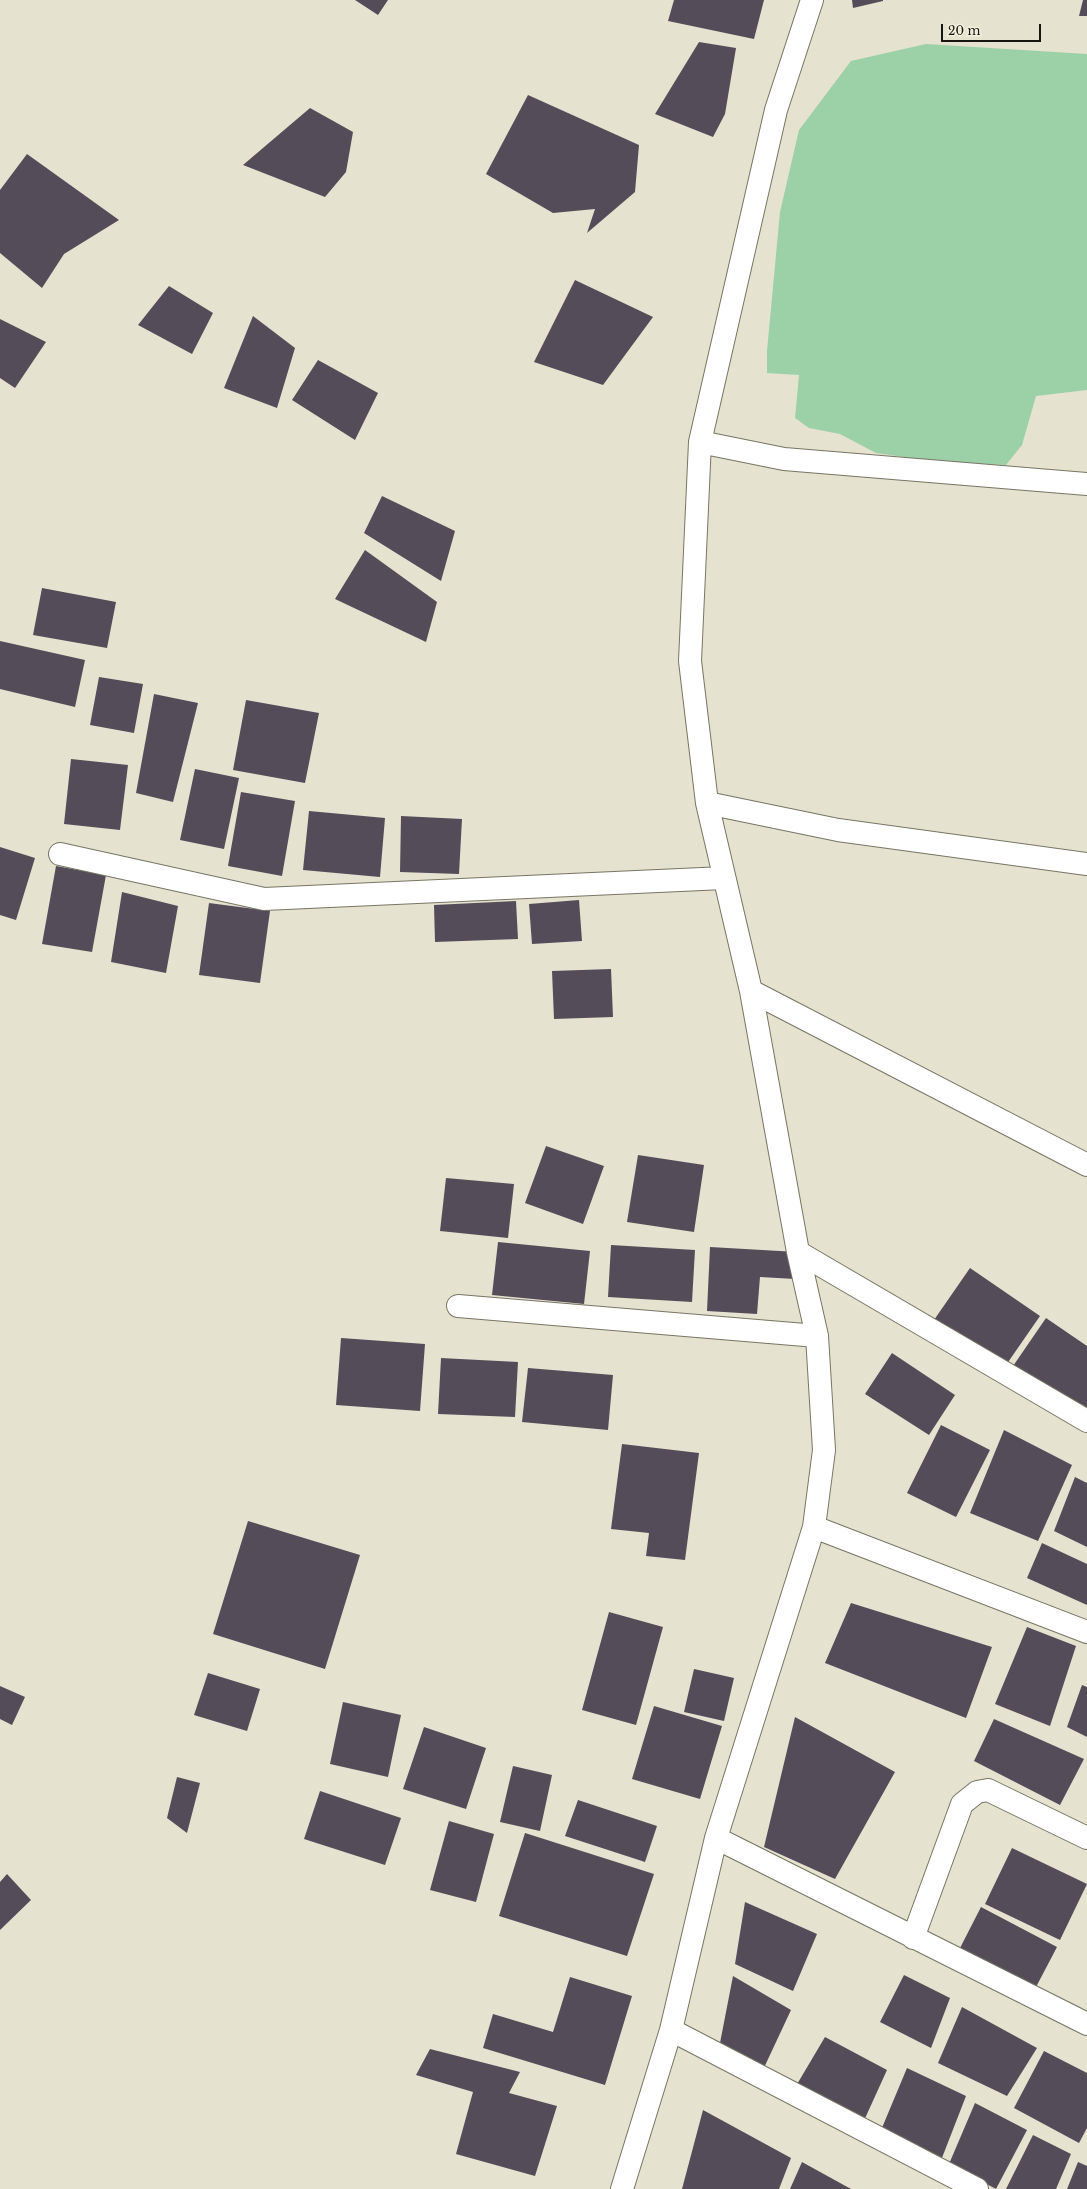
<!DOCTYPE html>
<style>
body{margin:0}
#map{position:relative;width:1087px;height:2189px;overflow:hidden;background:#e5e2cf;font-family:"Libre Baskerville",serif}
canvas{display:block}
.scale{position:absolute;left:941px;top:24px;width:100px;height:18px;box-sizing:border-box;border:2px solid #16150f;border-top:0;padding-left:5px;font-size:12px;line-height:14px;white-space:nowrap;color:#16150f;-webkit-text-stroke:3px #f2efdc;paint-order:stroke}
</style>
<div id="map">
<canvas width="1087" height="2189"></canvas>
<div class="scale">20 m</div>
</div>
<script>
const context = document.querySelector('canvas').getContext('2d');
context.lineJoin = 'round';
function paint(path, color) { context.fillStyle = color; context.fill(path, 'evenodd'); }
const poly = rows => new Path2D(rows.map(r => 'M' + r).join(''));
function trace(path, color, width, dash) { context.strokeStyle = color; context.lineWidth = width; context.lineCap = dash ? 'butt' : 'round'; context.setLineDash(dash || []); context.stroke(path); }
paint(poly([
 [926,44,1087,54,1087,390,1036,396,1022,445,1006,465,939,462,876,453,840,434,809,428,795,418,799,375,767,373,767,351,780,212,799,130,851,61]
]), '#9cd0a6');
paint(poly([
 [355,0,388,0,378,15],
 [674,0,764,0,754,39,668,21],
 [852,0,883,0,883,1,853,8],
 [1083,0,1087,0,1087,16,1079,16],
 [699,42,736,48,725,114,713,137,655,114],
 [528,95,639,145,635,192,587,233,595,209,553,213,486,174],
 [310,108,353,132,346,172,325,197,243,165],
 [27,154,119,220,64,254,42,288,0,253,0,190],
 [575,280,653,317,603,385,534,362],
 [169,286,213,313,192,354,138,325],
 [253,316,295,348,277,408,224,388],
 [0,319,46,342,15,388,0,378],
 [318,360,378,393,355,440,292,400],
 [382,496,455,531,441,581,364,533],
 [365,550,437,602,426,642,335,599],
 [42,588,116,602,107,648,33,635],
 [0,641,85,660,75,707,0,689],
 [99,677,143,684,134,733,90,725],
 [154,694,198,703,173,802,136,793],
 [246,700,319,713,305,783,233,770],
 [71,759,128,765,120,830,64,824],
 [195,769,239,778,224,849,180,840],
 [241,792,295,801,282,876,228,866],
 [309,811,385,818,380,877,303,870],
 [401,816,462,819,459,874,400,872],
 [0,847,35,858,16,920,0,915],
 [56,866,106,875,92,952,42,944],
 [122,892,178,906,166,973,111,962],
 [579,900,582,941,532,944,529,904],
 [516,901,518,939,435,942,434,905],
 [209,903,270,911,260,983,199,975],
 [611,969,613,1017,554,1019,552,971],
 [546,1146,604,1166,583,1224,525,1203],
 [638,1155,704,1165,694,1232,627,1222],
 [446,1178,514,1184,508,1238,440,1231],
 [498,1242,590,1251,584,1304,492,1295],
 [611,1245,695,1250,692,1302,608,1297],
 [710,1247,797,1252,795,1279,760,1277,757,1314,707,1311],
 [970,1268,1040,1316,1004,1368,934,1320],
 [1046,1318,1087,1346,1087,1413,1011,1369],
 [341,1338,425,1344,420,1411,336,1405],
 [892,1353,955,1395,929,1435,865,1394],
 [441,1358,518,1362,515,1417,438,1414],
 [528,1368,613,1375,608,1430,522,1422],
 [941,1425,990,1450,956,1517,907,1493],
 [1004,1430,1072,1465,1038,1541,970,1513],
 [622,1444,699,1453,685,1560,646,1556,649,1533,611,1529],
 [1075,1477,1087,1483,1087,1547,1054,1531],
 [248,1521,360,1555,325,1669,213,1634],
 [1042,1543,1087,1564,1087,1605,1027,1578],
 [851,1603,992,1647,966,1718,825,1663],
 [609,1612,663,1627,636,1725,582,1710],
 [1027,1627,1076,1646,1050,1726,995,1704],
 [694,1669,734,1678,724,1721,684,1712],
 [208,1673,260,1689,247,1731,194,1715],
 [1082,1685,1087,1687,1087,1737,1067,1727],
 [0,1686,25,1697,12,1725,0,1719],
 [343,1702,401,1715,388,1777,330,1764],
 [654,1706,722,1726,700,1799,632,1779],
 [795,1717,895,1772,835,1879,764,1847],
 [994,1719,1084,1759,1060,1805,974,1761],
 [424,1727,486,1748,466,1809,403,1789],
 [513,1766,552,1775,540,1831,500,1822],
 [177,1777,200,1783,187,1833,167,1818],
 [320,1791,401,1818,385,1865,304,1839],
 [578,1800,657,1826,645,1862,565,1836],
 [449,1821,494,1834,476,1902,430,1890],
 [525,1833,654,1874,627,1956,499,1916],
 [1012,1848,1087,1884,1060,1940,985,1904],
 [7,1874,31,1900,0,1930,0,1882],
 [745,1902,817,1934,793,1991,735,1964],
 [981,1907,1057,1947,1036,1987,960,1948],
 [904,1975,950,1998,931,2048,880,2022],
 [733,1976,791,2010,762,2072,720,2043],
 [570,1977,632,1996,605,2085,483,2048,493,2014,553,2032],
 [962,2007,1037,2048,1007,2096,938,2063],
 [825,2037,887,2070,862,2125,793,2091],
 [430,2049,520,2072,509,2093,557,2106,535,2176,456,2154,473,2092,416,2075],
 [1044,2051,1087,2073,1087,2128,1079,2143,1014,2108],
 [907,2068,966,2096,940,2163,879,2135],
 [975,2103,1027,2130,996,2189,949,2164],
 [703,2110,791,2158,779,2189,682,2189],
 [1033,2135,1071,2154,1056,2189,1006,2189],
 [802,2162,851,2189,790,2189],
 [1078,2162,1087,2166,1087,2189,1067,2189]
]), '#554c5a');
const street = poly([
 [700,442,784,459,1087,484],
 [707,803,838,830,1087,864],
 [60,854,264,899,724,878],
 [751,991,1087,1165],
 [798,1252,1087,1421],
 [458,1306,817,1336],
 [814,1527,1087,1632],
 [716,1838,1087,2024],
 [913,1938,962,1804,977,1792,988,1790,1087,1838],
 [671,2030,977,2189],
 [622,2189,671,2030,716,1838,814,1527,824,1450,817,1336,798,1252,751,991,707,803,690,661,700,442,776,110,812,0]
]);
trace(street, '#787564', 24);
trace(street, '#fff', 22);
</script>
